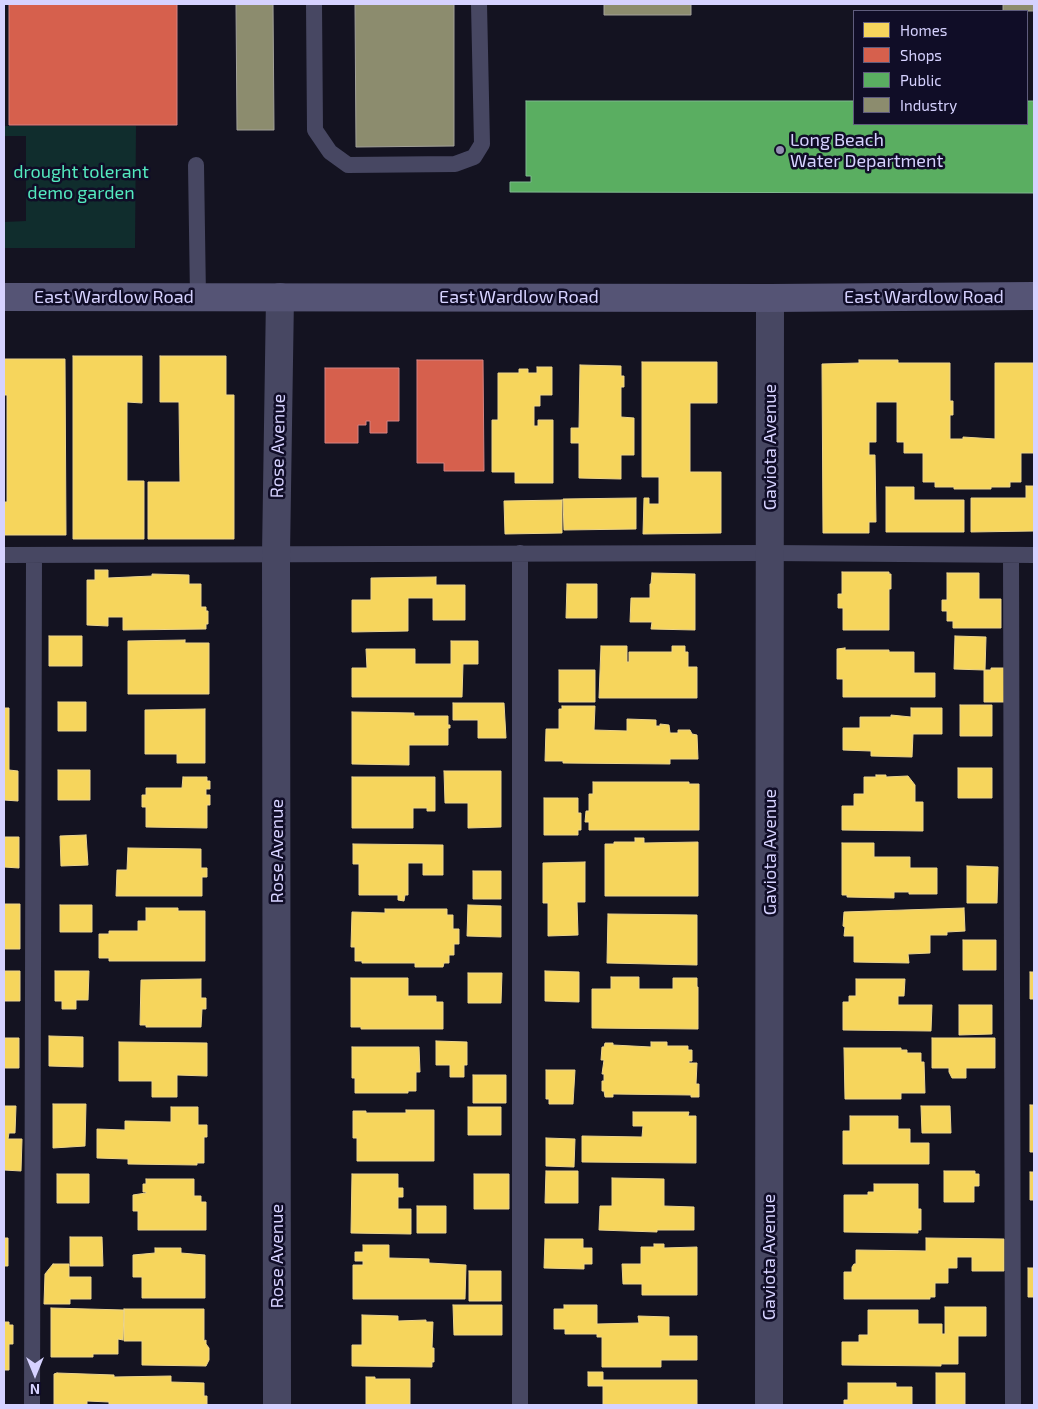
<!DOCTYPE html>
<style>
body{margin:0}
#map{position:relative;width:1038px;height:1409px;overflow:hidden;background:#141321;font-family:"Exo 2",sans-serif}
canvas{display:block}
.frame{position:absolute;inset:0;border:5px solid #d6d2ff;pointer-events:none}
.legend{position:absolute;left:853px;top:10px;width:175px;height:115px;box-sizing:border-box;background:#100d27;border:1px solid #5f5c7d;margin:0;padding:6px 9px;list-style:none;font-size:15px;color:#d6d2ff}
.legend li{display:flex;align-items:center;gap:10px;height:25px}
.legend b{width:25px;border:1px solid #5f5c7d}
.north{position:absolute;left:10px;top:1349px;width:50px;height:50px;-webkit-text-stroke:4px #100d27;paint-order:stroke;rotate:180deg;font-size:14px;font-weight:700;line-height:20px;text-align:center;color:#d6d2ff}
.north::after{content:'';display:block;margin:auto;width:18px;height:22px;background:#d6d2ff;clip-path:polygon(50% 0,100% 100%,50% 72%,0 100%)}
</style>
<div id="map">
<canvas width="1038" height="1409"></canvas>
<div class="frame"></div>
<ul class="legend">
<li><b style="height:14px;background:#f6d55c"></b>Homes</li>
<li><b style="height:14px;background:#d6604d"></b>Shops</li>
<li><b style="height:14px;background:#5aae61"></b>Public</li>
<li><b style="height:14px;background:#8c8c6e"></b>Industry</li>
</ul>
<div class="north">N</div>
</div>
<script>
const context = document.querySelector('canvas').getContext('2d');
context.lineJoin = 'round';
function paint(path, color) { context.fillStyle = color; context.fill(path, 'evenodd'); }
const poly = rows => new Path2D(rows.map(r => 'M' + r).join(''));
function trace(path, color, width, dash) { context.strokeStyle = color; context.lineWidth = width; context.lineCap = dash ? 'butt' : 'round'; context.setLineDash(dash || []); context.stroke(path); }
function label(font, color, halo, rows, align = 'center') {
  context.font = font + ' "Exo 2",sans-serif'; context.lineWidth = 5; context.setLineDash([]); context.textBaseline = 'middle'; context.strokeStyle = halo; context.fillStyle = color; for (const [text, x, y, turn = 0] of rows) {
    context.save(); context.translate(x, y); context.rotate((+turn || 0) * Math.PI / 180); context.textAlign = isNaN(turn) ? turn : align; if (halo) context.strokeText(text, 0, 0); context.fillText(text, 0, 0); context.restore();
  }
}
paint(poly([
 [4,126,136,126,135,248,4,248,4,222,26,221,26,136,4,136]
]), '#102d2d');
const homes = poly([
 [73,356,142,356,142,403,127,402,127,481,144,481,144,539,73,539,73,356],
 [160,356,226,356,226,395,234,395,234,539,148,539,148,482,180,482,179,402,160,402,160,356],
 [4,359,65,359,66,535,4,535,4,502,7,502,7,395,4,395,4,359],
 [859,360,898,360,898,363,950,363,950,401,953,401,953,415,950,415,950,439,963,439,963,437,995,439,995,363,1034,363,1034,453,1021,453,1021,482,1010,482,1010,487,991,487,991,489,954,489,954,487,935,487,935,482,923,482,923,453,904,453,904,442,897,442,897,402,876,402,876,442,869,442,869,455,875,455,876,522,869,522,869,533,823,533,822,364,859,363,859,360],
 [642,362,717,362,717,403,690,403,690,472,721,472,721,533,643,534,644,498,649,498,649,504,659,504,659,477,642,477,642,362],
 [580,365,621,366,621,376,624,376,624,387,621,387,621,417,634,418,634,455,621,455,621,479,579,478,579,443,571,443,571,428,579,428,580,365],
 [537,367,552,367,552,395,540,395,540,406,534,406,534,426,538,426,538,420,553,420,553,483,515,483,515,472,492,472,492,420,498,420,498,373,519,373,519,369,528,369,528,373,537,373,537,367],
 [1026,486,1034,486,1034,531,971,532,971,498,1026,498,1026,486],
 [886,487,914,487,914,500,964,500,964,532,886,532,886,487],
 [636,498,636,529,564,530,563,499,636,498],
 [562,500,562,533,505,534,504,501,562,500],
 [95,570,108,570,108,578,152,576,152,574,189,575,189,584,201,584,201,607,206,607,206,611,208,611,208,624,206,624,206,629,123,630,123,617,108,617,108,626,87,625,87,580,95,580,95,570],
 [842,572,889,572,889,574,891,574,891,589,889,589,889,630,843,630,843,608,838,608,838,594,842,594,842,572],
 [652,573,695,574,695,630,651,629,652,622,630,622,631,598,650,598,650,584,651,584,652,573],
 [947,573,979,573,979,599,1001,599,1001,628,953,628,953,621,947,621,947,611,942,611,942,600,947,600,947,573],
 [436,577,436,585,465,585,465,620,433,620,433,598,408,598,408,631,352,632,352,600,371,600,371,578,436,577],
 [567,584,597,584,597,618,566,618,567,584],
 [49,636,82,636,82,666,49,666,49,636],
 [955,636,986,637,985,670,991,670,991,668,1005,668,1004,702,984,702,984,670,954,669,955,636],
 [185,640,185,643,209,643,209,694,128,694,128,641,185,640],
 [451,641,478,641,478,664,463,664,462,697,352,697,352,668,367,668,366,649,415,649,415,664,451,664,451,641],
 [601,646,627,646,627,662,629,662,629,652,672,652,672,646,685,646,685,652,688,652,688,667,697,667,697,698,599,698,601,646],
 [845,648,845,650,889,650,889,652,914,652,914,673,935,673,935,697,843,697,843,679,837,679,837,649,845,648],
 [559,670,595,670,595,702,559,702,559,670],
 [58,702,86,702,86,731,58,731,58,702],
 [453,703,504,703,506,738,478,738,478,720,453,720,453,703],
 [960,705,992,705,992,736,960,736,960,705],
 [562,706,595,706,594,730,627,731,627,719,656,720,656,726,660,726,660,724,669,725,670,733,678,733,678,730,690,730,692,734,697,735,698,759,670,759,670,764,563,763,563,761,545,761,546,729,559,729,559,709,562,709,562,706],
 [4,708,9,708,9,770,18,771,18,801,4,800,4,708],
 [911,708,942,708,942,734,913,734,912,757,871,756,871,751,843,750,843,728,860,728,860,717,891,717,891,715,911,717,911,708],
 [205,709,205,763,177,763,177,754,145,754,145,710,205,709],
 [352,712,414,713,414,716,448,716,448,725,450,725,450,728,448,728,448,745,409,745,409,765,352,764,352,712],
 [958,768,992,768,992,798,958,798,958,768],
 [58,770,90,770,90,800,58,800,58,770],
 [444,771,501,771,501,827,468,828,468,803,445,803,444,771],
 [876,775,886,775,886,777,908,776,915,785,915,802,923,802,923,831,842,830,842,806,854,806,854,794,864,794,864,777,876,777,876,775],
 [183,777,207,777,207,781,210,781,210,789,206,789,206,795,210,795,210,805,207,805,207,828,146,827,146,807,142,807,142,795,146,795,146,788,182,788,183,777],
 [352,777,435,777,435,811,427,811,427,808,413,808,413,828,352,828,352,777],
 [593,782,689,782,689,784,699,784,699,830,589,830,589,822,585,822,586,811,589,811,589,794,593,794,593,782],
 [544,798,578,798,578,813,581,813,581,830,578,830,578,835,544,835,544,798],
 [86,835,88,865,61,866,60,836,86,835],
 [4,837,19,837,19,868,4,867,4,837],
 [635,838,644,838,644,843,698,842,698,896,605,896,605,844,614,844,614,842,635,842,635,838],
 [842,843,874,843,874,857,910,857,910,868,937,868,937,894,909,894,909,892,894,892,894,898,847,897,847,895,842,895,842,843],
 [353,844,443,845,443,875,423,875,423,863,408,863,408,895,405,895,404,901,398,900,398,895,359,895,359,864,353,864,353,844],
 [128,848,201,849,201,868,207,868,207,877,202,877,202,896,116,896,117,870,127,870,128,848],
 [585,862,585,902,577,902,578,935,548,936,548,903,543,903,543,863,585,862],
 [967,866,998,867,997,903,967,903,967,866],
 [473,871,501,871,501,899,473,899,473,871],
 [4,904,20,904,20,949,4,949,4,904],
 [60,905,92,905,92,932,60,932,60,905],
 [468,905,501,906,501,937,467,936,468,905],
 [146,908,178,908,178,911,205,911,205,961,109,961,109,958,99,958,99,934,109,934,109,931,138,931,138,921,146,921,146,908],
 [964,908,965,931,947,932,947,935,930,935,930,953,908,954,909,963,854,962,854,936,844,936,845,927,843,926,844,912,964,908],
 [385,909,447,909,447,915,453,915,453,929,459,929,459,944,454,944,454,955,449,955,449,963,444,963,443,967,415,967,415,963,362,963,362,961,355,961,355,947,351,947,352,912,385,913,385,909],
 [608,914,697,915,697,965,607,963,608,914],
 [963,940,996,940,996,970,963,970,963,940],
 [4,971,20,971,20,1001,4,1001,4,971],
 [55,971,89,971,88,1000,76,1000,76,1009,62,1009,62,1001,55,1001,55,971],
 [545,971,579,972,579,1002,545,1001,545,971],
 [1030,972,1034,972,1034,999,1030,999,1030,972],
 [468,973,502,973,501,1003,468,1003,468,973],
 [611,977,639,977,639,989,673,989,673,978,697,978,697,987,698,987,698,1029,592,1028,592,989,611,989,611,977],
 [351,978,408,978,408,996,436,996,436,1002,443,1002,443,1029,361,1029,361,1027,351,1027,351,978],
 [201,979,201,998,206,998,206,1009,202,1009,201,1027,146,1027,146,1025,140,1025,141,980,201,979],
 [856,979,905,979,904,996,898,996,898,1005,932,1005,931,1031,843,1030,843,1002,849,1002,849,996,856,996,856,979],
 [959,1005,992,1005,992,1034,959,1035,959,1005],
 [49,1036,83,1037,83,1067,49,1066,49,1036],
 [4,1038,19,1038,19,1068,4,1068,4,1038],
 [932,1038,995,1038,995,1068,966,1068,966,1078,952,1078,949,1072,949,1068,932,1068,932,1038],
 [436,1041,467,1042,467,1065,464,1065,464,1077,450,1077,450,1065,436,1065,436,1041],
 [119,1042,207,1043,207,1076,177,1075,177,1097,152,1097,152,1081,119,1081,119,1042],
 [651,1042,667,1042,667,1046,688,1046,688,1050,692,1050,692,1061,689,1061,689,1063,697,1063,696,1084,699,1084,699,1097,691,1097,691,1095,613,1094,613,1097,605,1097,604,1091,602,1091,602,1081,604,1081,604,1074,602,1074,604,1060,601,1060,602,1047,604,1047,605,1043,613,1043,613,1045,651,1047,651,1042],
 [352,1047,419,1047,420,1072,416,1072,416,1091,408,1091,408,1093,355,1093,355,1078,352,1078,352,1047],
 [844,1048,901,1048,901,1050,907,1050,907,1053,921,1053,921,1062,924,1062,925,1093,901,1093,901,1099,845,1099,844,1048],
 [546,1070,575,1070,573,1104,549,1104,549,1099,546,1099,546,1070],
 [473,1075,506,1075,506,1103,473,1103,473,1075],
 [53,1104,86,1104,85,1146,53,1148,53,1104],
 [1030,1105,1034,1105,1034,1152,1030,1152,1030,1105],
 [4,1106,16,1106,15,1133,9,1133,8,1139,22,1139,21,1171,4,1170,4,1106],
 [921,1106,950,1106,951,1133,922,1133,921,1106],
 [171,1107,198,1107,198,1125,207,1125,207,1137,204,1137,204,1163,197,1163,197,1165,128,1164,128,1159,97,1158,97,1129,125,1130,125,1121,171,1122,171,1107],
 [468,1107,501,1107,501,1135,468,1135,468,1107],
 [406,1110,434,1110,434,1161,357,1161,357,1138,353,1138,353,1111,366,1111,366,1113,406,1113,406,1110],
 [633,1112,689,1112,688,1116,696,1116,696,1163,582,1162,582,1136,642,1137,643,1126,633,1126,633,1112],
 [850,1116,898,1116,898,1129,910,1129,910,1143,929,1143,929,1164,843,1164,843,1131,850,1131,850,1116],
 [546,1138,575,1139,574,1167,546,1166,546,1138],
 [546,1171,578,1171,578,1203,545,1203,546,1171],
 [944,1171,975,1171,975,1174,979,1174,979,1186,974,1186,974,1202,944,1202,944,1171],
 [1030,1172,1034,1172,1034,1200,1030,1200,1030,1172],
 [57,1174,89,1174,89,1203,57,1203,57,1174],
 [352,1174,398,1174,398,1188,403,1188,403,1197,398,1197,398,1209,411,1209,411,1234,351,1233,352,1174],
 [474,1174,509,1174,509,1209,474,1209,474,1174],
 [612,1178,664,1179,664,1206,694,1207,694,1230,657,1230,657,1232,599,1230,600,1206,612,1206,612,1178],
 [146,1179,194,1179,194,1196,201,1196,201,1202,206,1202,206,1230,138,1230,138,1211,133,1211,133,1195,146,1193,146,1192,143,1192,143,1184,146,1184,146,1179],
 [874,1184,918,1184,918,1209,921,1209,921,1230,918,1230,918,1233,844,1232,844,1195,868,1195,868,1192,874,1192,874,1184],
 [417,1206,446,1206,446,1233,417,1233,417,1206],
 [70,1237,102,1237,103,1266,70,1266,70,1237],
 [4,1238,8,1238,8,1266,4,1266,4,1238],
 [926,1238,1004,1239,1004,1271,972,1271,972,1257,957,1257,957,1268,948,1268,948,1283,935,1283,935,1297,930,1297,930,1299,844,1299,844,1272,852,1272,852,1267,854,1264,856,1264,856,1250,926,1251,926,1238],
 [545,1239,583,1239,583,1248,592,1248,592,1264,584,1264,584,1269,544,1268,545,1239],
 [654,1244,664,1244,664,1248,697,1247,697,1295,642,1295,642,1284,623,1284,622,1264,641,1264,641,1247,654,1247,654,1244],
 [363,1245,389,1245,389,1258,429,1259,429,1263,466,1265,465,1299,353,1299,353,1265,363,1265,363,1261,355,1261,355,1252,363,1252,363,1245],
 [155,1248,181,1248,181,1253,205,1255,205,1298,142,1298,142,1277,133,1277,133,1255,155,1253,155,1248],
 [53,1264,69,1264,69,1277,91,1277,91,1299,70,1299,70,1304,44,1304,45,1274,53,1264],
 [1028,1268,1034,1268,1034,1297,1028,1297,1028,1268],
 [469,1271,501,1271,501,1301,469,1301,469,1271],
 [453,1305,502,1305,502,1335,454,1335,453,1305],
 [564,1305,597,1305,597,1324,639,1323,638,1316,669,1317,669,1336,697,1336,697,1360,661,1360,661,1367,602,1367,602,1337,597,1337,597,1334,565,1334,565,1329,554,1329,554,1309,564,1309,564,1305],
 [945,1307,986,1307,986,1336,958,1336,958,1364,941,1364,941,1366,842,1365,842,1342,859,1342,859,1335,868,1335,868,1310,918,1310,918,1324,942,1324,942,1334,945,1334,945,1307],
 [51,1308,124,1310,123,1340,118,1339,118,1354,93,1354,93,1357,51,1357,51,1308],
 [124,1309,204,1309,204,1341,206,1340,206,1344,209,1348,209,1360,206,1366,142,1365,142,1341,124,1341,124,1309],
 [362,1315,398,1316,398,1321,426,1320,426,1322,433,1322,432,1348,434,1348,434,1362,432,1362,432,1367,352,1366,352,1345,362,1345,362,1315],
 [4,1322,9,1322,9,1325,13,1325,13,1344,9,1344,9,1370,4,1370,4,1322],
 [588,1372,603,1372,603,1380,697,1380,697,1405,603,1405,603,1386,588,1386,588,1372],
 [57,1373,114,1375,114,1377,171,1376,171,1382,204,1383,204,1396,207,1396,207,1405,109,1405,109,1402,87,1401,87,1405,54,1405,54,1374,57,1373],
 [936,1373,965,1373,965,1405,936,1405,936,1373],
 [366,1377,375,1377,375,1379,410,1379,410,1405,366,1405,366,1377],
 [848,1383,896,1383,896,1387,912,1387,912,1405,844,1405,844,1400,848,1400,848,1383]
]);
paint(homes, '#f6d55c');
trace(homes, '#ecd48d', 1);
const shops = poly([
 [9,4,177,4,177,125,9,125,9,4],
 [417,360,483,360,484,471,444,471,444,463,417,463,417,360],
 [325,368,399,368,399,421,387,421,387,433,370,433,370,421,366,421,366,425,358,425,358,443,325,443,325,368]
]);
paint(shops, '#d6604d');
trace(shops, '#d68282', 1);
const public = poly([
 [526,101,854,101,854,124,1027,124,1027,101,1034,101,1034,193,510,192,510,182,531,182,531,176,526,176,526,101]
]);
paint(public, '#5aae61');
trace(public, '#7fb990', 1);
const industry = poly([
 [236,4,273,4,274,130,237,130,236,4],
 [355,4,454,4,454,146,356,147,355,4],
 [604,4,691,4,691,15,604,15,604,4],
 [1003,4,1034,4,1034,11,1003,11,1003,4]
]);
paint(industry, '#8c8c6e');
trace(industry, '#a2a19a', 1);
trace(poly([
 [314,4,315,130,330,152,348,165,455,164,474,157,482,144,479,4],
 [196,165,198,297],
 [520,553,520,1405],
 [4,555,770,553,1034,555],
 [1011,555,1013,1405],
 [32,1405,34,555]
]), '#474762', 16);
trace(poly([
 [277,1405,276,554,280,297],
 [769,1405,770,298]
]), '#474762', 28);
trace(poly([
 [4,297,770,298,1034,296]
]), '#555475', 28);
for (const [x, y, r, color] of [
 [780,150,5,"#928fb1"]
]) { const dot = new Path2D(); dot.arc(x, y, r, 0, 2 * Math.PI); context.fillStyle = color; context.fill(dot); trace(dot, '#100d27', 2); }
label('18px', '#d6d2ff', '#100d27', [
 ["Long Beach",790,140],
 ["Water Department",790,161]
], 'left');
label('18px', '#54eabf', '#100d27', [
 ["drought tolerant",81,172],
 ["demo garden",81,193]
]);
label('18px', '#d6d2ff', '#100d27', [
 ["East Wardlow Road",114,297],
 ["East Wardlow Road",519,297],
 ["East Wardlow Road",924,297],
 ["Rose Avenue",278,446,-89],
 ["Gaviota Avenue",770,447,-90],
 ["Rose Avenue",277,851,-90],
 ["Gaviota Avenue",770,852,-90],
 ["Rose Avenue",277,1256,-90],
 ["Gaviota Avenue",769,1257,-90]
]);
</script>
